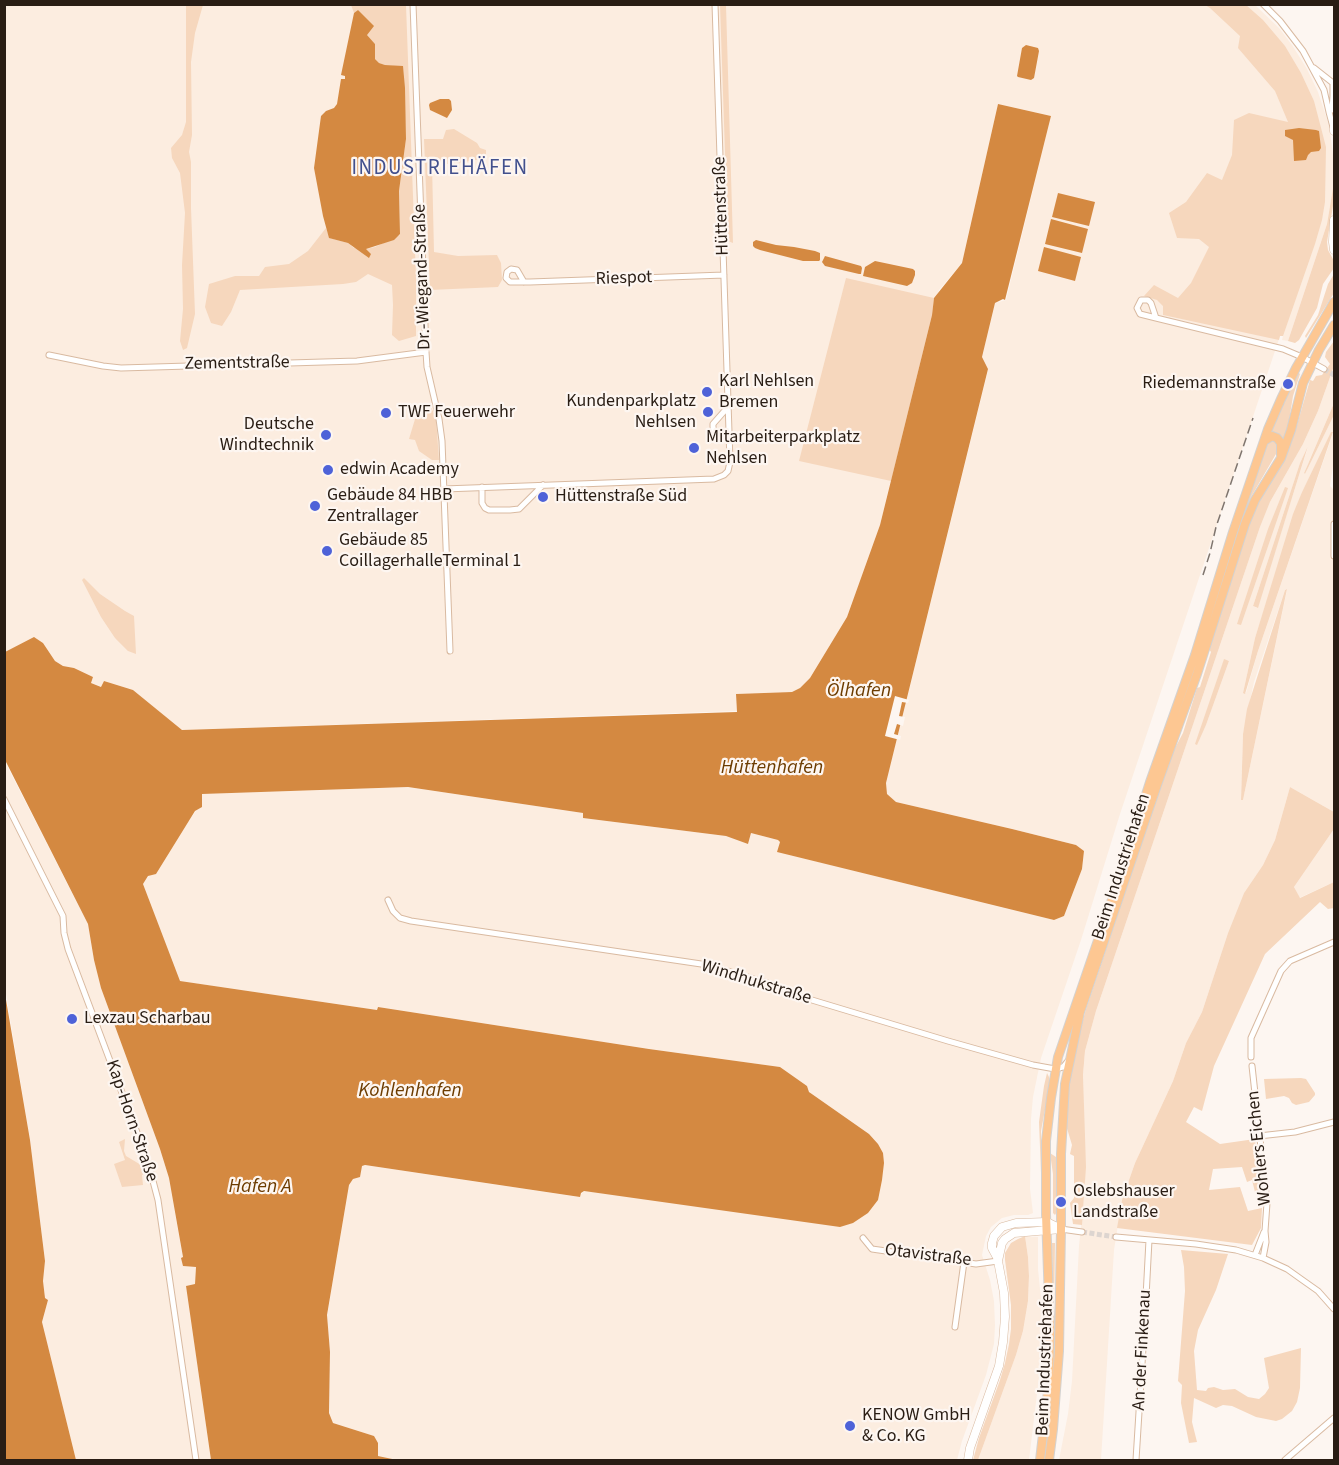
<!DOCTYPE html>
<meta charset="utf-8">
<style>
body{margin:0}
#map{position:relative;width:1339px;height:1465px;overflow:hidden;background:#fdf6f1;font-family:"Source Sans 3",sans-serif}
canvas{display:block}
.frame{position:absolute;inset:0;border:6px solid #291d14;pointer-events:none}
</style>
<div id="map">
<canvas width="1339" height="1465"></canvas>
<div class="frame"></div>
</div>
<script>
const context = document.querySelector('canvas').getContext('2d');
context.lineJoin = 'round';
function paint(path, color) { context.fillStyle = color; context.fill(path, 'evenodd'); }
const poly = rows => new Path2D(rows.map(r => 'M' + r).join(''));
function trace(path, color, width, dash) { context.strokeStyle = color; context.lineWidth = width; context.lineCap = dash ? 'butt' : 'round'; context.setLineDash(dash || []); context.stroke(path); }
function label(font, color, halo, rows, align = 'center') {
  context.font = font + ' "Source Sans 3",sans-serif'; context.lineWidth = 4.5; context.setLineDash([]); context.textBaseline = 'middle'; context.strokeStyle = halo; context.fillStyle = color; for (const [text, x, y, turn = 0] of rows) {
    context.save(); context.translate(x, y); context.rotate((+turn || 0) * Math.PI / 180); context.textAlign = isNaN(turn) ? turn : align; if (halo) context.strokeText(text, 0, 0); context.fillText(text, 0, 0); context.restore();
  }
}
paint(poly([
 [5,5,1255,5,1279,28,1292,45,1307,69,1318,92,1329,125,1334,162,1334,182,1327,224,1288,341,1282,340,1283,336,1280,336,1120,814,1081,940,1041,1058,1033,1097,1031,1119,1030,1189,1033,1213,1028,1215,1014,1215,1002,1218,991,1227,986,1236,982,1255,990,1280,994,1301,995,1325,994,1344,986,1375,962,1441,957,1460,397,1460,378,1456,374,1436,333,1423,329,1413,330,1352,327,1316,349,1185,362,1166,365,1165,579,1197,584,1191,853,1223,868,1213,878,1200,809,1091,807,1086,780,1067,649,1049,378,1007,377,1010,179,981,143,884,198,808,201,794,408,787,583,813,583,818,726,836,748,844,751,833,778,840,780,842,778,852,1054,920,1064,916,1082,869,1084,852,1076,845,1012,829,896,802,887,794,886,783,988,370,982,357,995,303,1006,300,1051,116,998,104,962,263,939,290,923,346,880,525,847,617,810,678,800,688,792,692,736,694,737,711,181,730,133,690,104,681,102,687,91,683,93,677,74,668,63,666,55,661,43,643,35,638,5,652],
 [1334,366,1334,403,1304,473,1305,474,1334,415,1334,459,1330,486,1334,490,1334,488,1334,812,1290,787,1275,840,1263,865,1244,893,1228,933,1202,1012,1186,1043,1173,1081,1135,1163,1122,1200,1114,1250,1101,1460,1059,1460,1068,1414,1072,1381,1079,1246,1085,1188,1083,1075,1085,1051,1096,1011,1260,527,1270,502,1303,444,1318,411],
 [1332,432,1333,433,1258,651,1246,693,1243,693,1255,638,1302,492],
 [1308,446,1308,447,1257,608,1253,606,1300,463],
 [1286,589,1287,590,1243,800,1241,799,1243,734,1254,682,1285,590],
 [1224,660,1229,661,1206,725,1196,744],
 [4,760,88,924,94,960,101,988,160,1149,169,1178,183,1258,183,1266,196,1267,195,1284,186,1286,211,1460,76,1460,42,1322,48,1300,45,1298,43,1281,45,1261,30,1140,5,988],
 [1334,829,1334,882,1299,898,1294,887],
 [1025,1236,1038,1237,1038,1269,1041,1299,1040,1369,1029,1460,978,1460,1016,1355,1023,1331,1028,1301,1029,1276,1028,1257]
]), '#fcede0');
paint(poly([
 [186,5,203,5,195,33,191,62,192,135,189,152,191,162,191,208,195,314,187,348,183,350,180,341,183,309,182,265,185,213,180,173,172,158,171,148,182,135,186,122],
 [351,5,406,5,416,278,416,336,399,341,392,335,393,305,392,285,368,274,356,282,343,284,240,290,231,312,222,326,211,323,205,307,209,284,235,276,259,276,265,267,289,264,308,251,326,228,330,238,348,243,354,248,366,249,375,247,400,235,399,191,406,139,403,67,385,65,379,63,375,59,375,44,367,35,358,10,354,13],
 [720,5,726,5,733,243,728,241],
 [1205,5,1246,5,1263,20,1285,46,1301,73,1314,101,1326,147,1325,202,1322,220,1315,244,1283,336,1280,336,1279,340,1163,315,1163,306,1157,300,1144,296,1154,285,1178,298,1191,283,1209,247,1199,239,1177,238,1169,213,1186,202,1207,173,1222,180,1232,155,1234,120,1249,113,1288,122,1275,91,1238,48,1240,36,1210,8],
 [454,129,477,143,480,148,486,150,486,158,454,164,432,164,434,252,458,256,497,255,501,263,502,280,498,287,430,290,424,139,443,139,446,130],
 [1334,182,1333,206,1327,242,1328,250,1334,261,1334,268,1323,284,1317,308,1299,340,1295,343,1288,341,1327,224],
 [1334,274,1334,293,1306,338,1305,336,1318,315,1328,284],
 [846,278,934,298,932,315,891,481,799,461],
 [1334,341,1334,366,1318,411,1303,444,1270,502,1260,527,1096,1011,1085,1051,1083,1075,1086,1167,1082,1225,1073,1224,1070,1203,1074,1198,1074,1156,1070,1154,1072,1145,1066,1125,1070,1076,1079,1034,1086,1009,1173,750,1174,750,1183,733,1197,688,1200,687,1211,652,1209,649,1254,509,1281,465,1297,425,1310,380,1313,381,1316,376,1322,375,1330,364,1325,357,1326,352],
 [1298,372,1300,374,1293,396,1287,434,1284,442,1278,434,1271,432],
 [425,403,430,405,436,418,439,460,432,460,419,451,415,440,409,439,419,406],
 [1334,403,1334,415,1305,474,1304,473,1308,464],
 [1331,432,1333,432,1258,651,1245,694,1243,693,1255,638,1293,514,1302,492],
 [1272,440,1276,443,1277,446,1276,454,1251,497,1203,646,1179,711,1265,448,1269,442],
 [1308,446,1258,608,1253,606,1300,463],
 [1285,487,1288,488,1241,625,1237,624,1268,529],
 [84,578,100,594,125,611,134,616,136,654,128,651,115,638,101,617,82,580],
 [1287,589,1243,800,1241,800,1243,734,1247,709,1285,590],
 [1224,659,1229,661,1206,725,1197,745,1195,744],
 [1290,787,1334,812,1334,829,1294,887,1300,898,1334,882,1334,908,1328,909,1320,902,1265,954,1214,1066,1202,1111,1194,1107,1186,1122,1220,1144,1255,1139,1261,1192,1255,1192,1252,1180,1247,1182,1242,1167,1213,1169,1209,1190,1240,1187,1248,1211,1262,1208,1261,1228,1252,1245,1117,1228,1122,1200,1135,1163,1173,1081,1186,1043,1202,1012,1228,933,1244,893,1263,865,1275,840],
 [1047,1073,1049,1077,1050,1083,1041,1131,1041,1173,1039,1122,1044,1086],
 [1301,1078,1306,1079,1315,1093,1315,1095,1309,1102,1296,1105,1292,1103,1289,1098,1284,1096,1266,1099,1264,1079],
 [125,1139,124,1151,126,1156,146,1168,148,1172,142,1175,143,1185,122,1187,114,1164,125,1160,119,1142],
 [1050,1153,1059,1159,1058,1210,1055,1215,1053,1213,1053,1174],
 [1025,1236,1028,1257,1029,1276,1028,1301,1023,1331,1016,1355,978,1460,973,1460,979,1438,1000,1380,1005,1363,1009,1344,1011,1329,1011,1305,1005,1260,1005,1253,1011,1243,1018,1239],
 [1052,1243,1055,1243,1054,1311,1057,1326,1055,1382,1046,1460,1043,1460,1053,1320],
 [1181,1250,1228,1254,1216,1290,1198,1330,1194,1351,1197,1390,1206,1391,1208,1388,1214,1387,1223,1390,1235,1389,1248,1397,1259,1399,1265,1394,1269,1388,1264,1358,1301,1348,1300,1388,1297,1402,1292,1411,1282,1419,1276,1421,1256,1417,1232,1406,1223,1405,1216,1408,1194,1398,1192,1422,1197,1442,1189,1443,1181,1403,1182,1385,1178,1381,1185,1291,1184,1267]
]), '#f6d7bd');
paint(poly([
 [358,10,374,26,367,35,375,44,375,59,379,63,385,65,403,66,405,88,406,139,399,191,400,234,394,240,366,249,371,254,369,258,348,243,329,238,323,216,314,168,321,116,326,111,334,108,337,104,341,79,345,79,345,76,341,75,354,13],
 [1026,45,1038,48,1039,51,1034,78,1031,80,1018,77,1017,76,1022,48],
 [440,99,449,99,451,101,452,110,447,118,430,110,429,105,430,103],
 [998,104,1051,116,1005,300,1003,299,995,303,982,357,988,369,886,783,887,794,896,802,1012,829,1076,845,1084,851,1082,869,1064,916,1054,920,777,852,780,842,778,840,751,833,748,844,726,836,583,818,583,813,408,787,202,794,202,807,195,811,156,874,148,876,143,884,180,981,377,1010,378,1007,649,1049,780,1067,807,1086,809,1092,869,1134,878,1144,883,1153,884,1163,882,1180,878,1200,868,1213,853,1223,840,1227,584,1191,581,1193,580,1197,365,1165,362,1166,360,1177,353,1179,349,1185,327,1315,330,1352,329,1413,333,1423,374,1436,378,1443,378,1456,397,1460,211,1460,186,1286,195,1284,196,1267,183,1266,181,1258,183,1257,169,1178,160,1149,101,988,94,960,88,924,5,760,5,652,34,637,43,643,55,661,63,666,74,668,93,677,91,683,101,687,104,681,133,690,182,730,737,712,736,694,792,692,800,688,810,678,847,617,880,525,932,315,934,298,962,263],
 [1299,128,1316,130,1319,131,1321,148,1319,151,1311,152,1308,155,1306,160,1294,161,1293,140,1285,136,1285,130],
 [1058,193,1095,202,1089,226,1052,217],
 [1051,219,1088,229,1082,253,1045,244],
 [756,240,776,245,794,247,815,251,820,253,820,260,819,261,803,261,760,250,755,248,753,246,753,242],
 [1044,247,1081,257,1075,281,1038,271],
 [825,256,861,266,862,268,861,274,859,274,825,266,822,262],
 [875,261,913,269,915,271,915,275,912,283,907,286,863,276,865,267],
 [4,988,30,1140,45,1261,43,1281,45,1298,48,1300,42,1322,76,1460,5,1460]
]), '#d48941');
paint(poly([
 [895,696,909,700,908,703,902,702,899,716,905,717,903,726,897,724,894,734,901,736,900,740,885,736]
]), '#fdf6f1');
trace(poly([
 [1324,369,1334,375],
 [1082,1232,1116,1237]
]), '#ddd5d0', 5, [5, 2.5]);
const street = poly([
 [413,4,426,352,427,367,439,419,442,441,450,651],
 [1263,4,1280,21,1303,51,1324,90,1329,112,1333,127],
 [1314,68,1333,83,1333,96,1332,110],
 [524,282,517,270,511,269,507,272,506,278,510,282,530,282,724,275],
 [1156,318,1151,303,1148,300,1141,300,1137,308,1140,314,1156,318,1283,349,1302,357,1324,369],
 [49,355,103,366,121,368,357,361,426,352],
 [728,407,713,424,713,427,714,432,729,432],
 [482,487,482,503,485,508,489,510,510,510,519,509,543,485],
 [444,489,714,479,724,475,728,471,730,462,729,432,715,4],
 [1334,524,1334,556],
 [4,799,63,916,64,933,68,949,148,1162,158,1200,196,1460],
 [388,900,393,911,400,918,411,921,708,965,771,984,802,997,948,1041,1033,1065,1055,1069,1063,1067,1068,1061],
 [1251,1057,1251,1038,1281,971,1290,961,1334,942],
 [1252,1066,1267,1203,1265,1231,1266,1242,1263,1258],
 [1259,1136,1295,1132,1334,1122],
 [1061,1229,1082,1232],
 [1116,1237,1196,1244,1236,1250,1263,1258,1287,1269,1301,1279,1318,1291,1334,1309],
 [863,1238,872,1249,976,1264,998,1261],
 [1255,1255,1264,1232],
 [955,1327,964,1262],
 [1136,1460,1145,1316,1149,1240],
 [1285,1460,1334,1418]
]);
const secondary = poly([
 [1334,126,1334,131],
 [1334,220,1333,242,1334,250],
 [998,1259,992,1248,992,1243,994,1236,1002,1227,1016,1223,1047,1222,1061,1229],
 [968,1460,970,1448,999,1366,1003,1342,1005,1317,1004,1293,998,1261,1002,1243,1005,1239,1014,1233,1061,1229]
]);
const primary = poly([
 [1264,441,1272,436,1277,438,1281,443,1281,455],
 [1040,1460,1049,1382,1050,1331,1046,1214,1046,1141,1051,1098,1058,1057,1120,876,1150,782,1195,655,1233,532,1268,429,1281,399,1296,368,1334,302],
 [1049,1460,1053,1429,1059,1351,1061,1229,1061,1154,1065,1084,1080,1012,1157,785,1197,674,1245,524,1255,500,1281,458,1291,430,1303,383,1319,350,1334,325]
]);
trace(street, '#d9baa1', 7);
trace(secondary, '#d9baa1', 9);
trace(primary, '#d4d2d0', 10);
trace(street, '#fff', 5);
trace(secondary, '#fff', 8);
trace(primary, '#fdc792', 8);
trace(poly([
 [1203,575,1210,553,1216,527,1253,418]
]), '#7f756e', 1.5, [9, 4.5]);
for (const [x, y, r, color] of [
 [1288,384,6,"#4e62d8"],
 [707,392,6,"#4e62d8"],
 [708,412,6,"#4e62d8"],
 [386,413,6,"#4e62d8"],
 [326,435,6,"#4e62d8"],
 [694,448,6,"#4e62d8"],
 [328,470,6,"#4e62d8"],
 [543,497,6,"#4e62d8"],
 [315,506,6,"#4e62d8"],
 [327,551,6,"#4e62d8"],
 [72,1019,6,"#4e62d8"],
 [1061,1202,6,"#4e62d8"],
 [850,1426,6,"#4e62d8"]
]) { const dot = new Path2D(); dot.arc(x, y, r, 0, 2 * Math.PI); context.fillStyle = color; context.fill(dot); trace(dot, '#fdf6f1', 2); }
label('18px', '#291d14', '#fdf6f1', [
 ["Hüttenstraße",722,206,-92],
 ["Dr.-Wiegand-Straße",423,277,-92],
 ["Riespot",624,279,-2],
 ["Zementstraße",237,364,-1],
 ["Beim Industriehafen",1122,867,-72],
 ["Windhukstraße",756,983,17],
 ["Kap-Horn-Straße",131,1121,71],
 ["Wohlers Eichen",1260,1148,-96],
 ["Otavistraße",928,1256,7],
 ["An der Finkenau",1143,1350,-87],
 ["Beim Industriehafen",1046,1360,-88]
]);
label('18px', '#291d14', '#fdf6f1', [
 ["Karl Nehlsen",719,382],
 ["Bremen",719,403],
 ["Riedemannstraße",1276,384,"right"],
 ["Kundenparkplatz",696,402,"right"],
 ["Nehlsen",696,423,"right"],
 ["TWF Feuerwehr",398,413],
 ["Deutsche",314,425,"right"],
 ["Windtechnik",314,446,"right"],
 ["Mitarbeiterparkplatz",706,438],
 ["Nehlsen",706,459],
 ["edwin Academy",340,470],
 ["Gebäude 84 HBB",327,496],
 ["Zentrallager",327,517],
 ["Hüttenstraße Süd",555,497],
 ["Gebäude 85",339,541],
 ["CoillagerhalleTerminal 1",339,562],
 ["Lexzau Scharbau",84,1019],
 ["Oslebshauser",1073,1192],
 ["Landstraße",1073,1213],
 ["KENOW GmbH",862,1416],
 ["& Co. KG",862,1437]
], 'left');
label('italic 20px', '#6d3c00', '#fdf6f1', [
 ["Ölhafen",859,692],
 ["Hüttenhafen",772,769],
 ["Kohlenhafen",410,1092],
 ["Hafen A",260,1188]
]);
context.letterSpacing = '1.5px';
label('21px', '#42508d', '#fdf6f1', [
 ["INDUSTRIEHÄFEN",440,169]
]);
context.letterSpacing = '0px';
</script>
